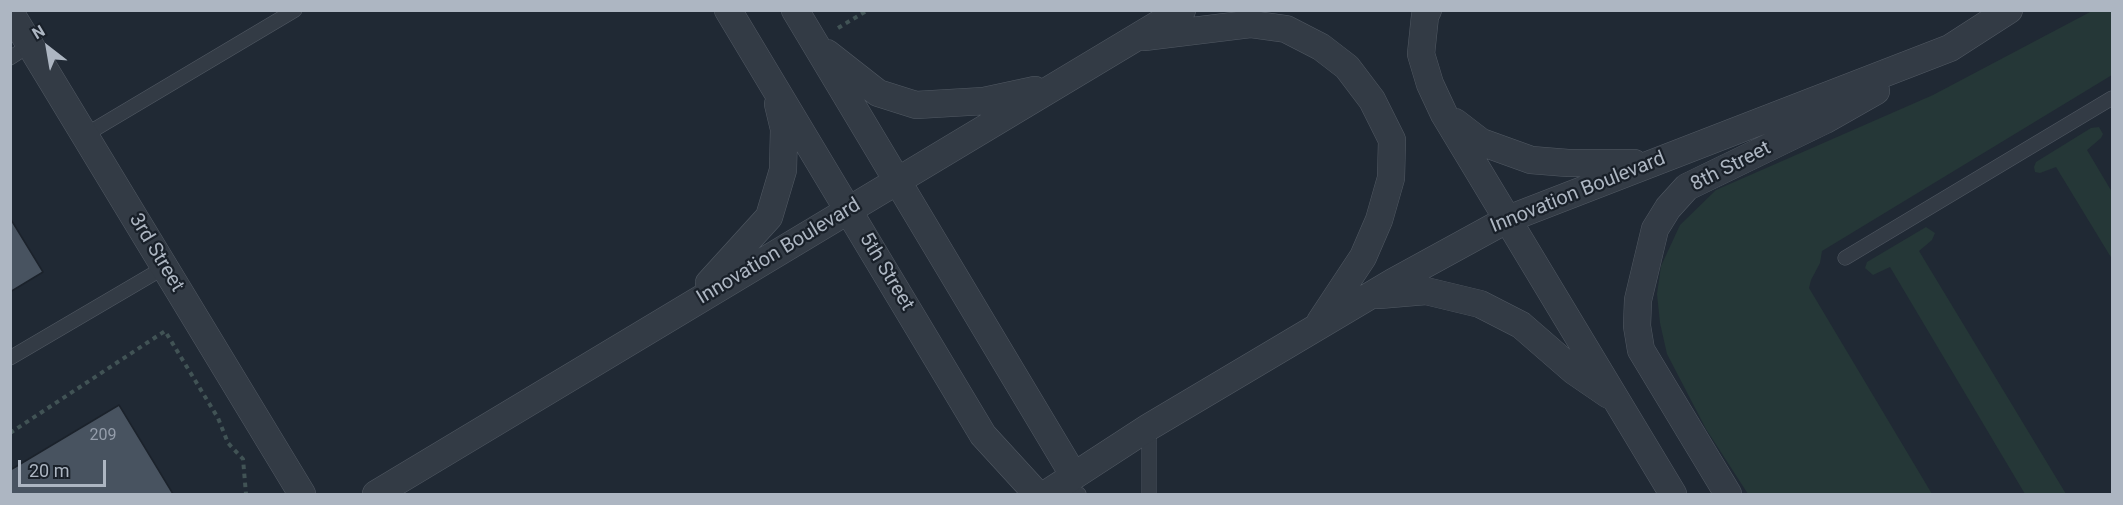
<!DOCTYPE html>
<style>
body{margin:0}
#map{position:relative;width:2123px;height:505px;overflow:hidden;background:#202934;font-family:Roboto,sans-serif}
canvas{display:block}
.frame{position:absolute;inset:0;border:12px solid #adb6c2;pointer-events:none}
.north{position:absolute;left:18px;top:18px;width:60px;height:60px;-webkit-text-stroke:4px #192029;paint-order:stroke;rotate:329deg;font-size:16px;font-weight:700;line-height:24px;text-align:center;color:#adb6c2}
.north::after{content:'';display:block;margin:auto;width:21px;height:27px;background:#adb6c2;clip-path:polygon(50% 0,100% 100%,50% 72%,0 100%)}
.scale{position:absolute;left:18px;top:460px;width:88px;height:27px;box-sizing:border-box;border:3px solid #adb6c2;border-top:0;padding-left:8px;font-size:18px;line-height:21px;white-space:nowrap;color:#adb6c2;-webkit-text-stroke:4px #192029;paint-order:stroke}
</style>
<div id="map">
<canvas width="2123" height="505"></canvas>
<div class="frame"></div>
<div class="north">N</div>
<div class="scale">20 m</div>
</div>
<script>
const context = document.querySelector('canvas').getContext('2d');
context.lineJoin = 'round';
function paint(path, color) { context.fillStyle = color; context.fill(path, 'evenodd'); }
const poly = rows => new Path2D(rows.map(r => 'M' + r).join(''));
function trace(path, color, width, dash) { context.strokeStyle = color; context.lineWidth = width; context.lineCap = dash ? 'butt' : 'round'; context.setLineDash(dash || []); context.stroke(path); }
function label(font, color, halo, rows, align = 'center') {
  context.font = font + ' Roboto,sans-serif'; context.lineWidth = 4.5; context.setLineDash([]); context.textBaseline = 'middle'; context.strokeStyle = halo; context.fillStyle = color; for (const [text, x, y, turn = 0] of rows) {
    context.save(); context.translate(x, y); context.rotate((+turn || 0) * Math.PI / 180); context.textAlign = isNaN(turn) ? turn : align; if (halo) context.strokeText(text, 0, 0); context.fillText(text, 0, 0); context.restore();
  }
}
paint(poly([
 [2092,11,2112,11,2112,75,1822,251,1820,263,1811,280,1809,288,1932,494,1748,494,1706,429,1667,354,1660,323,1657,294,1661,266,1680,225,1716,190,1933,95],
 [2099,127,2103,134,2101,138,2087,150,2112,192,2112,259,2056,167,2040,173,2035,172,2034,167,2036,162,2091,128],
 [1926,227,1935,233,1932,240,1919,251,2066,494,2025,494,1890,267,1873,275,1865,268,1867,262]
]), '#253737');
const building = poly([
 [10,218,43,272,10,292,10,218],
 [119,405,173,494,10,494,10,466,12,469,119,405]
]);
paint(building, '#485360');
trace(building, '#1b222b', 1.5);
const service = poly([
 [10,58,30,45],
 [85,135,295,10],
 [1845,258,2112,98],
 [10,358,165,267],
 [1149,427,1149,494],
 [1055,488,1079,494]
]);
const minor = poly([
 [728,10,983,435,1037,494],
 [795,10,1074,476],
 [1428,10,1425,16,1421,54,1430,84,1444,114,1673,494],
 [10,12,302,494],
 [1144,37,1250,24,1286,29,1321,47,1347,67,1372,100,1392,140,1391,178,1379,220,1363,257,1320,322],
 [827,53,878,93,916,105,984,101,1035,90],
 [1455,122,1481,142,1531,160,1568,163,1634,163],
 [709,283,769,217,783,170,784,129,778,104],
 [1379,295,1426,291,1480,304,1521,325,1574,371,1609,395],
 [376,494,1182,10],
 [1046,494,1149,427,1393,282,1508,219,1950,48,2009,10],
 [1728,494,1641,350,1637,326,1638,300,1655,229,1668,208,1687,187,1825,120,1876,91]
]);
trace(service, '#515963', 15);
trace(minor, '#515963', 28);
trace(poly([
 [838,28,868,10],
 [10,433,165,331,218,418,228,443,243,459,246,494]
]), '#415355', 4, [4.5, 4.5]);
trace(service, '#333b45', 14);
trace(minor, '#333b45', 27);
label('16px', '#949daa', null, [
 ["209",103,436]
]);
label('20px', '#adb6c2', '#192029', [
 ["8th Street",1731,167,-27],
 ["Innovation Boulevard",1578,193,-22],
 ["Innovation Boulevard",779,252,-31],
 ["3rd Street",156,253,59],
 ["5th Street",886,272,59]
]);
</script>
